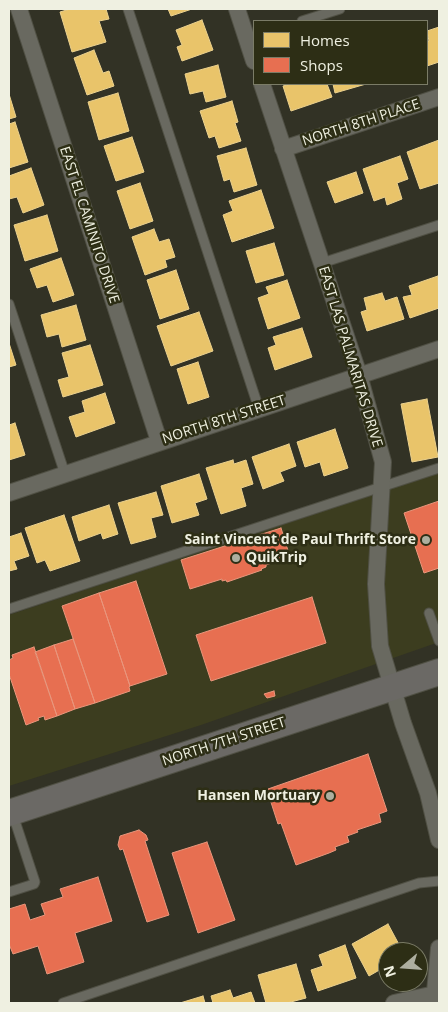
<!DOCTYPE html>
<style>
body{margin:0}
#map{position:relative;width:448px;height:1012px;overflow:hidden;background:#323225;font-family:"Open Sans",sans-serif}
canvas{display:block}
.frame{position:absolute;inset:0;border:10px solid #eff0e1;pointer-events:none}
.legend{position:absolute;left:253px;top:20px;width:175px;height:65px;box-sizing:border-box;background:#2d2e15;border:1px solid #7b7c67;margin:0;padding:6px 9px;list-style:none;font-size:15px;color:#eff0e1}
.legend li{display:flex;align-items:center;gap:10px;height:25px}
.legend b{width:25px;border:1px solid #7b7c67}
.north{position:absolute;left:378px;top:942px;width:50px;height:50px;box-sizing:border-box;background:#2d2e15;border:1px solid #7b7c67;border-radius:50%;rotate:252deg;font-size:14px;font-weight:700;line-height:20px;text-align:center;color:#eff0e1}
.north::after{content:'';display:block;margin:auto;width:18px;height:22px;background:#adae9f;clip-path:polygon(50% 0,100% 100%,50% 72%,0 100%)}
</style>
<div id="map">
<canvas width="448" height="1012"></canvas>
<div class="frame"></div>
<ul class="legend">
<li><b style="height:14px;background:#e9c46a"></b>Homes</li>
<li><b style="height:14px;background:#e76f51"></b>Shops</li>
</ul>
<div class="north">N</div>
</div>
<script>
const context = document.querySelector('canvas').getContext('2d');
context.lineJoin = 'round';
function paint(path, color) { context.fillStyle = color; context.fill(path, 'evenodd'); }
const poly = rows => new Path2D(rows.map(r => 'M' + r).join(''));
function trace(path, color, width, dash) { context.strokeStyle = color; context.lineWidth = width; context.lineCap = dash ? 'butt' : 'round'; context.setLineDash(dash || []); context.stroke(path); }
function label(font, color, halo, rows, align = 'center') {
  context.font = font + ' "Open Sans",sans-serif'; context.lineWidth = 5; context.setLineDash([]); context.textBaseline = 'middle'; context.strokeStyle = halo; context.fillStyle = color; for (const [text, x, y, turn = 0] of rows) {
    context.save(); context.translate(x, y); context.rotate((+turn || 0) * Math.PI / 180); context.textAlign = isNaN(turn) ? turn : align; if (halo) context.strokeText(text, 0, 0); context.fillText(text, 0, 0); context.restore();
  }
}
paint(poly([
 [439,473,439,642,201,725,9,786,9,615]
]), '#3c3d1f');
const homes = poly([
 [70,9,106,9,109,19,99,21,106,42,72,52,60,12,70,9],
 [168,9,192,9,171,16,168,9],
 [202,20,213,50,182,61,177,47,182,45,176,30,202,20],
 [439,27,439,62,427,66,427,41,429,41,427,31,439,27],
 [94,50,103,73,109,71,114,86,87,95,74,58,94,50],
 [218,65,226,97,206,102,203,91,190,94,185,74,218,65],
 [291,84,327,84,332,97,291,111,283,86,291,84],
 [333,84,366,84,335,93,333,84],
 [118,93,129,131,99,140,88,102,118,93],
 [9,94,16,117,9,119,9,94],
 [232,101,238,122,235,123,241,141,219,148,215,136,209,138,200,111,232,101],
 [15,122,28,162,9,168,9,124,15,122],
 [132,137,144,172,116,181,104,146,132,137],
 [439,140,439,183,420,189,407,152,439,140],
 [246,148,257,185,234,192,230,179,224,181,217,156,246,148],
 [400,156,408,179,397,183,402,199,387,205,385,197,374,201,363,169,400,156],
 [31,168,44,205,23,213,17,197,9,199,9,176,31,168],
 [356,172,363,193,335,203,327,182,356,172],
 [140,183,153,221,130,229,117,191,140,183],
 [261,190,274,228,232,242,223,215,233,211,229,201,261,190],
 [47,215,58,251,25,261,14,225,47,215],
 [154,229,159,242,169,239,175,257,165,260,167,267,145,275,132,237,154,229],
 [274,243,284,275,256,283,246,251,274,243],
 [61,258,74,295,53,302,47,285,37,288,30,269,61,258],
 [176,270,189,309,160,319,147,280,176,270],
 [438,276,439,308,410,318,403,297,412,295,409,286,438,276],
 [287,280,300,318,268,329,258,298,269,294,266,287,287,280],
 [382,293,385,301,397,297,404,319,367,331,361,312,367,310,364,298,382,293],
 [76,305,86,340,62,347,59,334,47,337,41,315,76,305],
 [199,312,213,351,171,366,157,326,199,312],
 [302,328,312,357,275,370,268,348,276,345,273,337,302,328],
 [9,343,16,365,9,367,9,343],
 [90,345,103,385,63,397,58,380,69,377,62,353,90,345],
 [198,362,209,397,188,404,177,369,198,362],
 [105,393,115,423,76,437,69,417,85,412,82,401,105,393],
 [427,399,438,457,412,462,401,404,427,399],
 [15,423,25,455,9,460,9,425,15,423],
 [335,429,348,468,324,476,320,462,305,467,297,442,335,429],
 [289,444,296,466,280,472,284,481,263,489,252,457,289,444],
 [233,460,234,464,246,460,253,484,241,488,246,506,221,514,206,468,233,460],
 [199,474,207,499,195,503,199,515,172,523,161,486,199,474],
 [156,492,163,515,151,518,156,537,131,544,118,503,156,492],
 [109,505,118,534,103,539,101,533,79,541,72,517,109,505],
 [64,515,80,561,50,571,45,560,37,563,25,528,64,515],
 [21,533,29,556,14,561,17,569,9,571,9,537,21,533],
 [388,924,403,952,388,952,388,965,369,976,352,944,388,924],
 [345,945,356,978,318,991,311,970,323,966,319,955,345,945],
 [296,964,306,998,287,1003,266,1003,258,975,296,964],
 [230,990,233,998,251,992,255,1003,213,1003,211,996,230,990],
 [203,996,205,1003,180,1003,203,996]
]);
paint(homes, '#e9c46a');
trace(homes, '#ebd18e', 1);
const shops = poly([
 [439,501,439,568,424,573,404,513,439,501],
 [281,528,290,557,266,565,266,567,261,569,262,570,227,582,226,580,222,581,222,579,190,589,181,560,281,528],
 [136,581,167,674,130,686,99,593,136,581],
 [99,593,130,686,129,687,130,691,95,703,62,606,99,593],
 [312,597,326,643,211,681,196,635,312,597],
 [73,639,95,703,75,709,54,645,73,639],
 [54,645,75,709,57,716,35,652,54,645],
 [34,647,57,716,45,720,44,716,38,718,39,720,26,725,9,674,9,660,13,658,12,655,34,647],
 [274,691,275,696,267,698,264,694,274,691],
 [368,754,387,811,379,814,381,822,357,830,358,832,347,836,349,842,335,847,336,850,329,853,296,865,281,823,278,824,268,793,269,792,268,789,368,754],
 [139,830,146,835,148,840,145,841,169,915,147,922,123,849,120,850,118,845,120,836,139,830],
 [207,842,235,920,198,933,172,853,207,842],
 [98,877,112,921,75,933,84,962,47,974,38,946,13,954,9,944,9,909,25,904,30,920,45,915,41,904,63,897,60,889,98,877]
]);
paint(shops, '#e76f51');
trace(shops, '#e9967c', 1);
const lane = poly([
 [128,9,259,409],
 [302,21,340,9],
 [322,263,439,225],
 [9,304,65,474],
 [9,609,439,468],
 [429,613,439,641],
 [9,892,34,884,35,882,13,815],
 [63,1003,419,883,439,881]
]);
const street = poly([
 [19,9,159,441],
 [237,9,254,61],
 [262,84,359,375,383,462,376,584,380,646,403,723,428,793,439,840],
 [283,149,439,97],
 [9,493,439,349],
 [394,1003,435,994],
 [434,1003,439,948]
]);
const primary = poly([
 [9,813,439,672]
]);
trace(lane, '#505044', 11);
trace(street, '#505044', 18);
trace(primary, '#505044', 28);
trace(lane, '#696960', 9);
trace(street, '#696960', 16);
trace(primary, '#6b6965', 26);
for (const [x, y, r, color] of [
 [426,540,5,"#adae9f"],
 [236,558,5,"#adae9f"],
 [330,796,5,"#adae9f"]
]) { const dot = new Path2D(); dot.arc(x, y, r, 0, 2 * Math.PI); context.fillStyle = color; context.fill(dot); trace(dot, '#2d2e15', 2); }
label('14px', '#eff0e1', '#2d2e15', [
 ["NORTH 8TH PLACE",361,123,-18],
 ["EAST EL CAMINITO DRIVE",89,225,72],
 ["EAST LAS PALMARITAS DRIVE",350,357,73],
 ["NORTH 8TH STREET",224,420,-18],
 ["NORTH 7TH STREET",224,742,-18]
]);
label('bold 14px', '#eff0e1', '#2d2e15', [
 ["Saint Vincent de Paul Thrift Store",416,540],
 ["QuikTrip",246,558,"left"],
 ["Hansen Mortuary",320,796]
], 'right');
</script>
